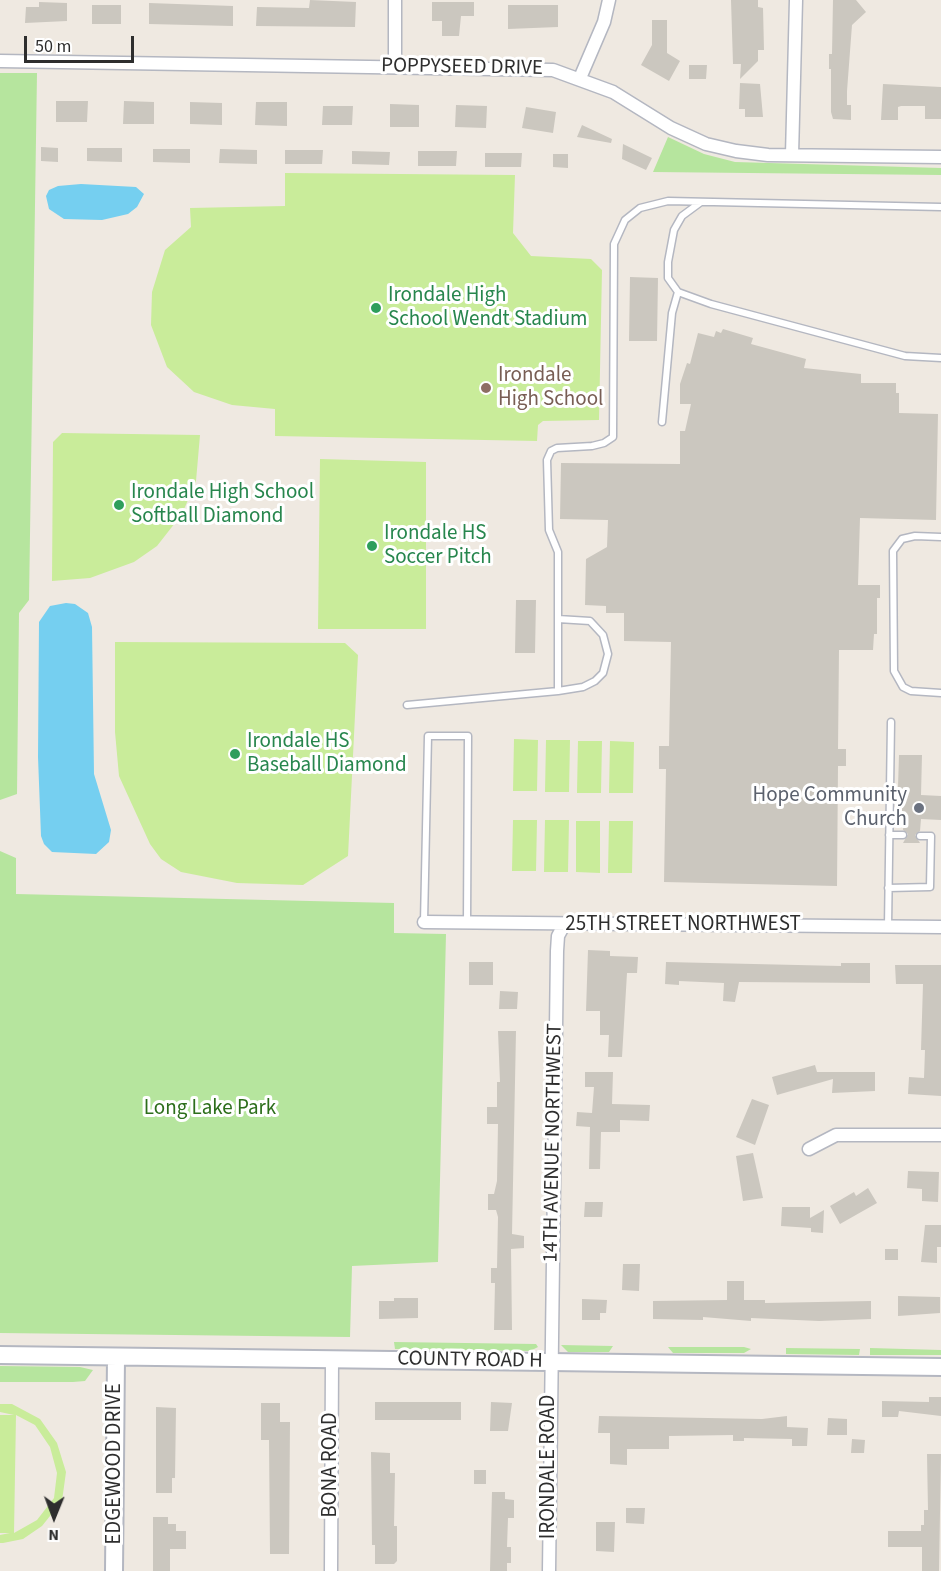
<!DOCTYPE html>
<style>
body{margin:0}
#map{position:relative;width:941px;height:1571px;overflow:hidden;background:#efe9e1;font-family:"Source Sans 3",sans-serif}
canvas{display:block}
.north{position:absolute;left:24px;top:1487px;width:60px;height:60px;-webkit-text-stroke:4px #fff;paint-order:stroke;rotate:181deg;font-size:16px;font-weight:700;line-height:24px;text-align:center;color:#2e2e2e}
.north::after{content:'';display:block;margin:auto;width:21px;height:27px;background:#2e2e2e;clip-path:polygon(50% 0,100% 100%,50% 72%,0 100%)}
.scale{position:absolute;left:24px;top:36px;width:110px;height:27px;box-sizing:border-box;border:3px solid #2e2e2e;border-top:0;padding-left:8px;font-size:18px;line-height:21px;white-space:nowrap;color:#2e2e2e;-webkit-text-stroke:4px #fff;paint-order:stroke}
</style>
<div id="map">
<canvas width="941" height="1571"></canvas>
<div class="north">N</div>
<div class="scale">50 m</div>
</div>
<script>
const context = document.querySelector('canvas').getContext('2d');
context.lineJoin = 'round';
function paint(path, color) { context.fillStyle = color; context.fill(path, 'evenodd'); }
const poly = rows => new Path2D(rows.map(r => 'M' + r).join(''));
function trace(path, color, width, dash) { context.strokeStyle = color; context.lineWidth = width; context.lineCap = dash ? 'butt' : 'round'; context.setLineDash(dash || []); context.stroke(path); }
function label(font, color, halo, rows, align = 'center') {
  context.font = font + ' "Source Sans 3",sans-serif'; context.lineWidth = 6; context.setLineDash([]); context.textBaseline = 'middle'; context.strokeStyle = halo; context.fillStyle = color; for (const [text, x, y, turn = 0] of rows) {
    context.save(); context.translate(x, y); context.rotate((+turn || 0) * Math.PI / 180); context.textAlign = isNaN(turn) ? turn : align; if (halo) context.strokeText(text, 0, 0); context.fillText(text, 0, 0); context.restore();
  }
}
paint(poly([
 [0,73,37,73,29,600,19,613,17,794,0,800],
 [668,137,704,154,735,162,941,168,941,175,653,172],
 [0,851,16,858,16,894,394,903,394,933,446,934,438,1262,352,1266,350,1337,0,1333],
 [394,1342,536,1344,538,1347,530,1351,395,1349],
 [561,1345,613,1346,609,1352,568,1352],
 [668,1347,744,1347,751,1349,744,1353,673,1353],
 [786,1348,860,1349,859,1355,786,1354],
 [870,1348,941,1350,941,1355,870,1355],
 [0,1366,80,1367,93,1370,85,1381,73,1382,0,1382]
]), '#b6e59e');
paint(poly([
 [285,173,515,175,513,233,531,256,591,259,602,270,599,420,543,421,538,425,537,441,275,436,275,409,232,405,194,392,167,367,151,325,152,292,165,250,191,227,190,208,285,206],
 [62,433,200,435,196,481,182,514,157,546,134,562,90,578,52,581,53,442],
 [320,459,426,462,426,629,318,629],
 [115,642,345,643,358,655,348,856,303,885,237,883,181,872,161,859,150,844,119,776,115,732],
 [514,739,538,740,537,791,513,791],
 [546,740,570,740,569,792,545,792],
 [578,741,602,741,601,793,577,793],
 [610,741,634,742,633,793,609,793],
 [513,820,537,820,536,871,512,871],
 [545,820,569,820,568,872,544,872],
 [576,821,600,821,600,873,576,872],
 [609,821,633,821,632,873,608,873],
 [0,1404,12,1404,40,1419,57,1443,66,1472,62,1501,42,1526,23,1539,3,1543,0,1543,0,1535,10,1533,0,1533,0,1415,14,1415,0,1412],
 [16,1415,35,1425,50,1447,57,1473,54,1498,37,1520,14,1533]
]), '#c9ec9a');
paint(poly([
 [81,184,136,187,144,194,137,207,128,214,102,220,64,219,49,209,46,196,49,190,58,186],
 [66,603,75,604,88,613,92,627,94,774,111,830,109,842,96,854,52,852,44,844,41,836,38,757,39,622,50,606]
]), '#75cff0');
paint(poly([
 [310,0,356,2,355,27,256,26,257,7,309,8],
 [731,0,758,0,758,7,763,8,764,50,758,50,758,61,740,79,741,64,733,64],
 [833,0,856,0,866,12,852,25,847,91,847,105,851,105,851,120,833,119,831,112,831,69,829,69,829,54,832,54],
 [39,2,67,3,67,21,25,23,26,7,39,7],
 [432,2,474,2,474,16,461,16,459,36,442,36,442,21,432,21],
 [149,3,233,6,233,26,149,24],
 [92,5,121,5,121,24,92,24],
 [508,5,558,5,558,27,508,29],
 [652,20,667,20,667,53,680,61,669,81,641,65,652,45],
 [689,65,707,65,706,79,689,79],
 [740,83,760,84,763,117,745,117,745,109,739,109],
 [883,84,941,87,941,119,925,119,925,106,901,106,898,107,898,120,881,120],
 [56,101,88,101,87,122,56,122],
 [124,101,154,102,154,124,123,124],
 [190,102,222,103,222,125,190,124],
 [256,102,287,102,287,126,255,125],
 [390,104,419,105,419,127,390,127],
 [456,105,487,106,486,128,455,127],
 [323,106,353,106,352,125,322,125],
 [526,107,556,112,553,133,522,128],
 [582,125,612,139,611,143,577,137],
 [623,144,652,158,646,170,622,159],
 [41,147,58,148,58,162,41,161],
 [87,148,122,148,122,162,87,161],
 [153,149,190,149,190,163,153,162],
 [220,149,257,150,257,164,219,163],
 [285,150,323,150,322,164,285,164],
 [352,151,390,152,389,165,352,164],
 [418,151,457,151,456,166,418,166],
 [485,153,522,153,521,167,485,167],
 [553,154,568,154,568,168,553,167],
 [630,277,658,278,657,341,629,341],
 [723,329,753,338,751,344,806,359,804,368,861,374,861,383,896,383,896,393,899,393,899,413,938,414,936,520,860,518,858,585,880,585,880,598,877,598,877,634,874,634,873,650,839,650,838,749,846,749,846,766,838,766,837,886,664,882,666,769,659,769,659,746,669,746,671,642,624,641,624,613,606,613,606,606,585,605,586,559,607,547,608,520,560,519,561,463,680,464,680,431,685,431,691,404,680,404,680,384,687,363,690,364,698,333,714,337,716,331,721,333],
 [516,600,536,600,535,653,515,653],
 [899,755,922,755,921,795,941,796,941,820,921,819,920,831,915,835,920,843,903,843,908,834,903,830,904,820,897,819],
 [588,950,610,951,610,956,638,957,637,973,627,973,622,1057,608,1057,609,1035,600,1035,600,1011,586,1011],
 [469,962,493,962,493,985,469,985],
 [666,962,841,966,841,963,870,963,870,983,739,982,735,1002,723,1001,724,983,679,981,679,985,665,984],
 [895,965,941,965,941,1096,908,1094,909,1077,924,1078,925,1050,921,1050,923,984,896,984],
 [500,991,518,992,517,1009,499,1009],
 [498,1031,516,1031,512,1234,524,1236,524,1248,511,1249,512,1330,494,1330,495,1283,491,1283,491,1268,497,1268,498,1217,496,1210,488,1210,488,1194,494,1194,497,1181,498,1124,487,1124,487,1107,497,1107,497,1082,500,1082],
 [815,1065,817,1072,875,1072,875,1091,832,1093,833,1079,777,1095,772,1077],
 [585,1072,613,1072,612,1104,650,1105,649,1121,620,1120,620,1132,601,1132,600,1169,589,1169,590,1127,576,1126,577,1112,592,1113,594,1087,585,1087],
 [752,1099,769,1105,755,1145,736,1137],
 [753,1153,763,1198,743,1201,736,1156],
 [908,1171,939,1172,938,1202,922,1201,922,1189,907,1188],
 [868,1188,877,1203,840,1224,830,1206,854,1192,856,1196],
 [585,1202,603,1202,602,1217,584,1217],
 [782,1207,810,1207,810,1218,824,1210,823,1233,811,1232,811,1228,781,1226],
 [925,1225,941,1225,941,1247,937,1247,937,1263,921,1262],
 [885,1249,898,1249,898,1260,885,1260],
 [623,1264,640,1264,639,1291,622,1290],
 [727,1281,744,1281,744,1300,765,1300,765,1303,871,1301,871,1319,819,1321,751,1318,751,1321,703,1317,703,1320,653,1319,653,1301,727,1300],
 [898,1296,940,1297,940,1313,898,1316],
 [394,1298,418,1298,418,1318,379,1319,379,1301,394,1301],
 [582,1299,607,1300,606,1313,600,1313,600,1320,582,1320],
 [929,1397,941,1397,941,1416,899,1411,898,1417,882,1417,882,1401,929,1402],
 [375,1402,461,1402,461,1420,375,1420],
 [491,1402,512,1403,508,1431,490,1431],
 [261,1403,280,1403,280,1422,290,1422,289,1554,270,1554,269,1440,261,1440],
 [156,1407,176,1408,175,1478,172,1478,172,1493,156,1493],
 [599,1416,762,1419,787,1416,787,1427,808,1428,807,1446,792,1446,792,1439,744,1438,744,1441,733,1441,733,1435,669,1436,669,1449,627,1449,627,1465,610,1464,610,1433,598,1433],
 [828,1418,847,1419,847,1435,827,1435],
 [852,1439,865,1440,864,1453,851,1453],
 [371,1452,390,1453,390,1473,395,1473,394,1526,397,1526,397,1561,394,1564,375,1564,375,1545,372,1545],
 [927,1454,941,1454,939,1571,922,1571,922,1547,888,1547,888,1531,921,1531,921,1525,924,1525,924,1510,928,1510],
 [474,1470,486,1470,486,1484,474,1484],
 [492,1492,505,1492,505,1499,514,1500,514,1518,508,1518,507,1547,511,1547,511,1563,507,1563,507,1571,490,1571],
 [626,1508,645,1508,644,1524,626,1523],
 [153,1517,168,1517,168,1524,176,1524,176,1531,186,1531,186,1549,170,1549,170,1571,153,1571],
 [596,1522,615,1522,614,1552,596,1551]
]), '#cbc7bf');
const lane = poly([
 [701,202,682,216,674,230,668,262,668,278,678,292,711,304,905,356,941,358],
 [662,422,672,313,678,292],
 [941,537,915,536,902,539,893,551,894,671,903,687,911,691,941,693],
 [558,691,583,687,595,681,603,673,608,654,603,635,590,621,558,619],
 [407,705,558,691,558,552,549,530,547,460,551,451,557,448,592,446,604,443,613,437,614,244,625,220,640,208,668,201,941,207],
 [889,835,903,835],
 [888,888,930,887,931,836,920,836],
 [424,922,428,736,468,736,467,923],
 [888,926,891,722]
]);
const street = poly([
 [395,0,395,66],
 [0,61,553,70,613,92,671,128,706,144,736,151,768,155,941,157],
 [580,78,604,22,609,0],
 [792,155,796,0],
 [424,922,941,927],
 [809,1149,836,1135,941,1135],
 [331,1571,332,1359],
 [549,1571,557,951,558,936,564,925]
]);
const secondary = poly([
 [0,1355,941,1367],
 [114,1571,116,1358]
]);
trace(lane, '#b4b7c1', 9);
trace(street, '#b4b7c1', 15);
trace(secondary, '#b4b7c1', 20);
trace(lane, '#fff', 6);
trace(street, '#fff', 12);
trace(secondary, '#fff', 16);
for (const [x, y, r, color] of [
 [376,308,6,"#2e9e5b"],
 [486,388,6,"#8d6e63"],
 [119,505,6,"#2e9e5b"],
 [372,546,6,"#2e9e5b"],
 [235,754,6,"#2e9e5b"],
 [919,808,6,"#6b7280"]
]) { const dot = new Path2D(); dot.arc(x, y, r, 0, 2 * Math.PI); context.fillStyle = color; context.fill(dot); trace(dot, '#fff', 2); }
label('21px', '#2e2e2e', '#fff', [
 ["POPPYSEED DRIVE",462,68,1],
 ["25TH STREET NORTHWEST",683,925],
 ["14TH AVENUE NORTHWEST",554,1143,-89],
 ["COUNTY ROAD H",470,1361,1],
 ["EDGEWOOD DRIVE",115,1464,-90],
 ["BONA ROAD",331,1465,-90],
 ["IRONDALE ROAD",549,1467,-90]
]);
label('21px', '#27864d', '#fff', [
 ["Irondale High",388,296],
 ["School Wendt Stadium",388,320],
 ["Irondale High School",131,493],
 ["Softball Diamond",131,517],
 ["Irondale HS",384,534],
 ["Soccer Pitch",384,558],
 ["Irondale HS",247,742],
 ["Baseball Diamond",247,766]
], 'left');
label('21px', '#785e54', '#fff', [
 ["Irondale",498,376],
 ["High School",498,400]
], 'left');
label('21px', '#5b616d', '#fff', [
 ["Hope Community",907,796],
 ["Church",907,820]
], 'right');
label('21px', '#2c6e1b', '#fff', [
 ["Long Lake Park",210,1109]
]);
</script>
